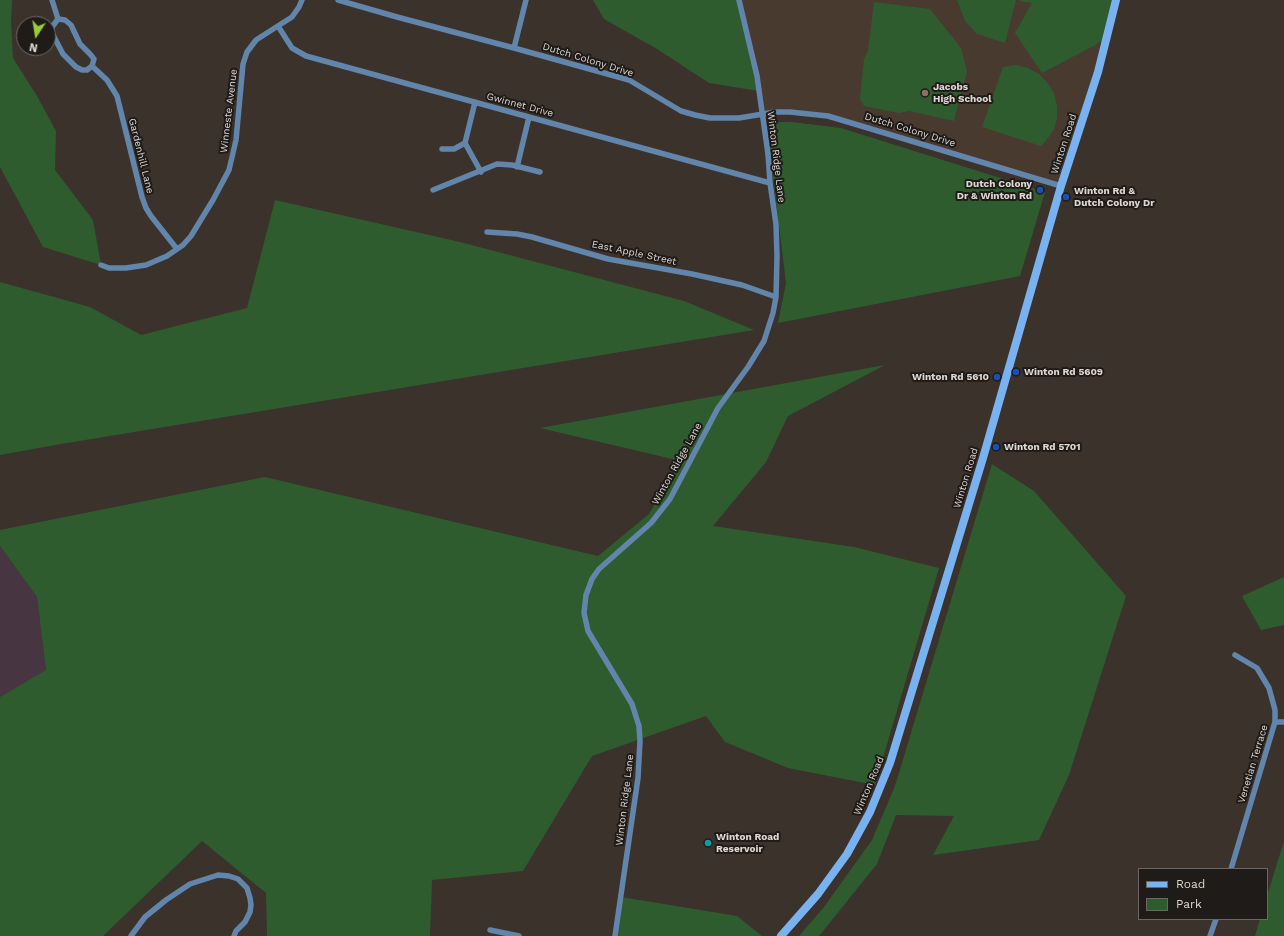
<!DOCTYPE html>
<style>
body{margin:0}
#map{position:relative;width:1284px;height:936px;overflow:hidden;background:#3b322b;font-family:"Work Sans",sans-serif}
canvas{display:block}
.legend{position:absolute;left:1138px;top:868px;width:130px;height:52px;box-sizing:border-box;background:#1f1b18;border:1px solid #6b6662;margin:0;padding:5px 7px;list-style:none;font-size:12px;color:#dcd6d1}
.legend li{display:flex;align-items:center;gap:8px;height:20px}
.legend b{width:20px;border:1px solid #6b6662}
.north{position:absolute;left:16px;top:16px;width:40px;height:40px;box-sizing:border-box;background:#1f1b18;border:1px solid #6b6662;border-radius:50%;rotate:192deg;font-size:11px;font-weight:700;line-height:16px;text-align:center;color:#dcd6d1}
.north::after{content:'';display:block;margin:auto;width:14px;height:18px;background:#9acb34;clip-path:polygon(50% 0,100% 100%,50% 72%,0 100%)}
</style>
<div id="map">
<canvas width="1284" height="936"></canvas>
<ul class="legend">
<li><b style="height:5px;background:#79b2f0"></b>Road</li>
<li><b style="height:11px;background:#2e5c2f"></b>Park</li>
</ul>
<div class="north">N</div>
</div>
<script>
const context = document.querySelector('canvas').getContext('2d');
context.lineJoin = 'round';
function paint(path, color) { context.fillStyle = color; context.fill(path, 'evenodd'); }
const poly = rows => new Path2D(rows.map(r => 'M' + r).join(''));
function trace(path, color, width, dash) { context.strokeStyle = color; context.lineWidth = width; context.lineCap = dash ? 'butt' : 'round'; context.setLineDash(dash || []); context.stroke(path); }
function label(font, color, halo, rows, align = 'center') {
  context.font = font + ' "Work Sans",sans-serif'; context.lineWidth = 4; context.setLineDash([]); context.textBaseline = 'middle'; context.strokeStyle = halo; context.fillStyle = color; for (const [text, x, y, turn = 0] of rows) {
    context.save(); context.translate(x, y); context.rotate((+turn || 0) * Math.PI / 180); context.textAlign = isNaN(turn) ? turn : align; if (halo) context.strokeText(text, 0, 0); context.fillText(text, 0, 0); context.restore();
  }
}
paint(poly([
 [0,546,37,597,46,670,0,697]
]), '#473641');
paint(poly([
 [739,0,1116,0,1061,186,808,113,761,115]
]), '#493a2f');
paint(poly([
 [0,0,12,0,11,22,13,58,37,96,56,131,55,170,93,220,101,265,43,247,0,167],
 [593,0,739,0,759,91,709,83,657,49,604,19],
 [957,0,1016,0,1005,43,977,34,965,21],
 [1020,0,1116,0,1108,37,1095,45,1042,73,1015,33,1032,3,1020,1],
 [874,2,930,9,961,48,967,71,954,121,909,111,899,113,864,106,860,99,864,59,868,51],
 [1016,65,1028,68,1039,74,1047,82,1054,93,1057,106,1057,118,1054,129,1048,138,1041,146,982,127,1003,67],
 [772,122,792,122,841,128,1045,192,1020,276,778,323,786,283,769,144],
 [275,200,460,242,684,301,754,330,61,444,0,455,0,282,90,307,141,335,247,308],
 [885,365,788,416,766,462,713,526,854,547,939,568,875,785,788,768,725,742,706,716,592,756,523,871,432,880,430,936,267,936,266,893,202,841,103,936,0,936,0,697,46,670,37,597,0,546,0,530,265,477,598,556,649,514,681,461,540,428],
 [992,464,1034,491,1126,596,1069,775,1039,840,933,855,954,816,896,815,877,864,819,936,799,936,824,907,872,840,895,786],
 [1284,577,1284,625,1261,630,1242,596],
 [1284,841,1284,936,1255,936,1260,919,1267,919,1267,896],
 [621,897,737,916,762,936,615,936]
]), '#2e5c2f');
trace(poly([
 [52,0,58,19],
 [338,0,397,17,514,48,629,80,681,111,695,115,710,118,739,118,775,112,790,112,828,116,1061,186],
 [58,19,65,20,71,25,80,44,90,54,94,59,92,66,87,70,82,70,76,67,63,54,52,33,52,27,58,19],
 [278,26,292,48,306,56,770,183],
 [514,48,526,0],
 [92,66,107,80,117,96,142,197,146,208,151,216,177,249],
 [465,143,481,172],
 [442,149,454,149,465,143,475,102],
 [517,167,529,117],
 [433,190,497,164,512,165,540,172],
 [487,232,517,234,532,237,608,259,692,274,742,285,776,297],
 [101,265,109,268,126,268,146,265,167,256,183,245,191,236,213,200,229,170,236,140,243,64,247,52,256,40,292,17,299,7,302,0],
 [1275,722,1284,722],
 [1231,869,1275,722,1275,710,1269,688,1257,668,1235,655],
 [490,930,519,936],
 [131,936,145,917,166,900,190,884,218,875,229,876,238,879,247,888,250,898,251,905,250,912,245,922,236,931,234,936],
 [615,936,638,778,640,741,639,726,632,704,588,631,584,613,586,595,592,579,599,569,651,523,670,499,718,408,748,367,764,341,773,313,776,297,777,256,776,224,770,183,768,154,757,76,739,0],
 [1210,936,1216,919]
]), '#6285ac', 5.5);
trace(poly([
 [781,936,818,894,847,854,870,812,890,763,983,458,1061,186,1098,72,1116,0]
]), '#79b2f0', 8);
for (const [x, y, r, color] of [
 [925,93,4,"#8d6e63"],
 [1040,190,4,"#1a4fb4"],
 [1066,197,4,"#1a4fb4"],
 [1016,372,4,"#1a4fb4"],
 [997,377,4,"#1a4fb4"],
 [996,447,4,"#1a4fb4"],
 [708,843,4,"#0f9aa8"]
]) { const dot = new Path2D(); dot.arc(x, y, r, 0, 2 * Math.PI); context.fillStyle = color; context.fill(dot); trace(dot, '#1f1b18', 1.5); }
label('10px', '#dcd6d1', '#1f1b18', [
 ["Dutch Colony Drive",588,60,17],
 ["Gwinnet Drive",520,105,15],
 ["Winneste Avenue",229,111,-83],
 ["Dutch Colony Drive",910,130,17],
 ["Winton Road",1064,144,-72],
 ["Gardenhill Lane",141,156,76],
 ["Winton Ridge Lane",776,157,83],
 ["East Apple Street",634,253,12],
 ["Winton Ridge Lane",677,464,-61],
 ["Winton Road",966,478,-73],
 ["Venetian Terrace",1253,764,-73],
 ["Winton Road",869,786,-67],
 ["Winton Ridge Lane",625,800,-83]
]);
label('bold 10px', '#dcd6d1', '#1f1b18', [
 ["Jacobs",933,87],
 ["High School",933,99],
 ["Dutch Colony",1032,184,"right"],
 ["Dr & Winton Rd",1032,196,"right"],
 ["Winton Rd &",1074,191],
 ["Dutch Colony Dr",1074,203],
 ["Winton Rd 5609",1024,372],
 ["Winton Rd 5610",989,377,"right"],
 ["Winton Rd 5701",1004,447],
 ["Winton Road",716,837],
 ["Reservoir",716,849]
], 'left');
</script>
